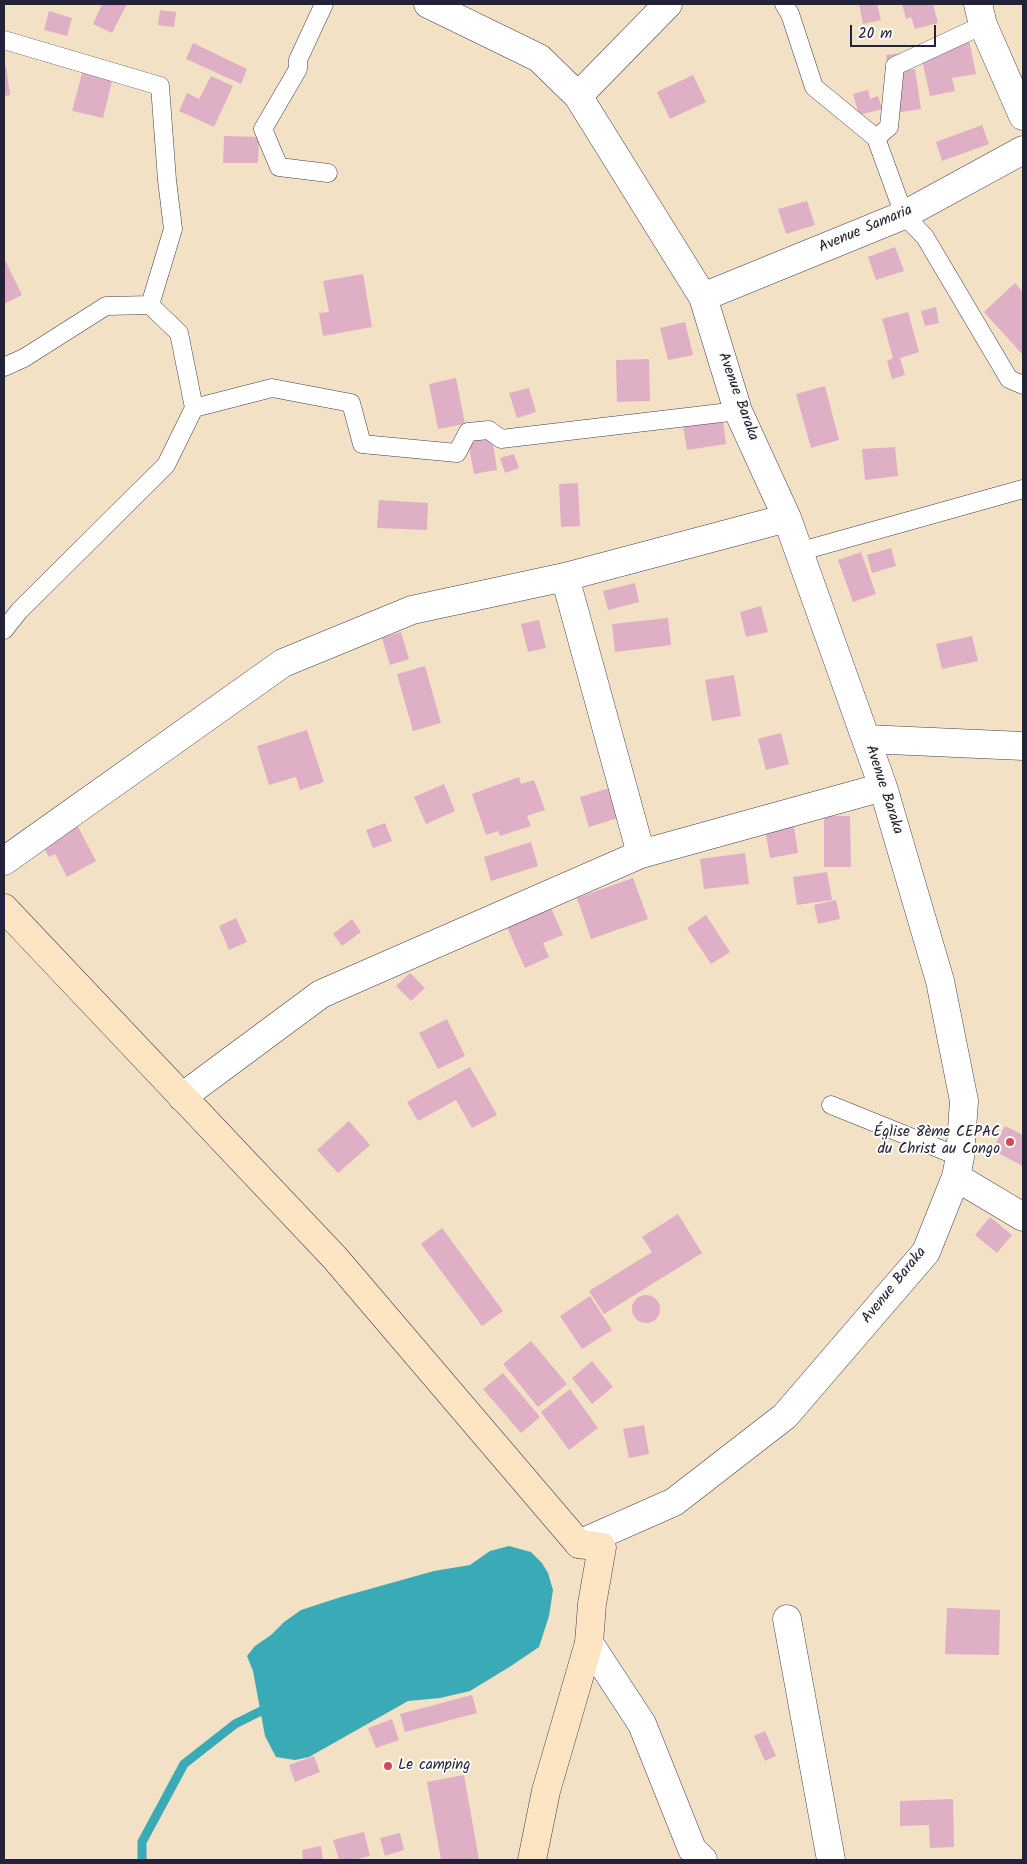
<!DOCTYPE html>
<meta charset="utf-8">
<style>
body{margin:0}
#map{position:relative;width:1027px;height:1864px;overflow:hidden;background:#f3e1c6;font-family:Kalam,sans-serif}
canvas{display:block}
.frame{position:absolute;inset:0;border:5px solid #22223b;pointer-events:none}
.scale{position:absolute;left:850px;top:25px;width:86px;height:22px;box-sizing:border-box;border:2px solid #22223b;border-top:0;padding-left:6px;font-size:15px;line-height:18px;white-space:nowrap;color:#22223b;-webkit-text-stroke:4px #fdfcf7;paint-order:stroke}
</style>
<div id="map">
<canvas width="1027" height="1864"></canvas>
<div class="frame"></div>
<div class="scale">20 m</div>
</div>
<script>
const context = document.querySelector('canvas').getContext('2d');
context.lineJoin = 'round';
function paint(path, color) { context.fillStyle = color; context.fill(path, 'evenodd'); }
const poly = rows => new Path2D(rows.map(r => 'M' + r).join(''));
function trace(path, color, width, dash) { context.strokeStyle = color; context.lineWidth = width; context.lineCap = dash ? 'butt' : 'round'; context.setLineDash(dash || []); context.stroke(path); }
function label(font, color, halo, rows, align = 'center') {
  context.font = font + ' Kalam,sans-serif'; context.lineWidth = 4; context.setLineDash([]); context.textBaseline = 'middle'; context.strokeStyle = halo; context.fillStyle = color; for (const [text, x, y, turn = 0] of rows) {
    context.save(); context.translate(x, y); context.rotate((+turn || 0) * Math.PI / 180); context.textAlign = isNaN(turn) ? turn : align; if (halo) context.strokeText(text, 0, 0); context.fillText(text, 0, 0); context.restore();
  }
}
paint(poly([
 [509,1546,531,1552,542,1563,548,1573,553,1590,549,1616,539,1647,511,1666,470,1691,440,1698,408,1701,309,1757,295,1760,276,1757,265,1736,253,1671,247,1656,255,1646,271,1635,284,1622,301,1610,341,1597,434,1571,470,1565,490,1551]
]), '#39aab6');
trace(poly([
 [142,1860,142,1842,184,1764,235,1724,261,1711]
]), '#39aab6', 9);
paint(poly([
 [102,4,127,4,112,33,93,24],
 [859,4,877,4,881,20,863,24],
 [902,4,933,4,938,23,915,29,911,17,906,19],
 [160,10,176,12,174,27,158,25],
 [49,11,72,18,67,36,44,30],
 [969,40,976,74,952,78,955,91,930,96,920,51],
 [193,43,247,69,241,84,186,59],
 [901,53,904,70,915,69,921,109,895,113,886,55],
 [4,66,6,66,10,95,4,96],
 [84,66,114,73,103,118,72,111],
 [693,75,706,102,670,119,657,92],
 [211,76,233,86,214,127,179,111,187,93,199,99],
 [868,90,870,99,878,96,882,109,859,115,853,94],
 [982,125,989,144,942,161,936,142],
 [224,136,259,137,258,163,223,163],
 [807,201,815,225,786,234,778,209],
 [895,247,904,271,876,280,868,257],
 [4,258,22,295,4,304],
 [363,274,372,327,323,336,319,313,329,312,323,281],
 [1015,283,1023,292,1023,355,984,312],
 [936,307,939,323,925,326,921,311],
 [908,312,919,352,900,358,905,375,892,379,887,361,893,358,882,319],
 [685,322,693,355,668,360,660,328],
 [649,359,650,401,617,402,616,360],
 [456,378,465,424,438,429,429,384],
 [825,386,839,440,811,448,796,394],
 [529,388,536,412,517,418,509,393],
 [722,413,726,444,687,450,682,420],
 [490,425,497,470,474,474,466,429],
 [895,447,898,476,865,480,862,449],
 [514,454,519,468,505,473,500,458],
 [578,483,580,526,561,527,559,484],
 [379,500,428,503,427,530,377,528],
 [891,548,896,566,872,573,867,555],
 [861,552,876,594,853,602,838,560],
 [635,583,639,602,608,610,603,591],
 [761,606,768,632,746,637,740,612],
 [668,618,671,645,615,652,612,624],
 [539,620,546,648,528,652,521,624],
 [401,632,409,659,390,665,382,638],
 [972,636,978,661,942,669,936,644],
 [425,666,441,723,413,731,397,674],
 [734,675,741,716,712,721,705,680],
 [307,730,324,782,300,790,296,777,269,785,257,746],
 [781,733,789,764,766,770,758,739],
 [519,777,521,784,534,780,545,810,527,816,531,826,500,836,498,831,486,835,472,794],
 [444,784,455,811,426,824,414,797],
 [609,788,618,818,589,827,580,797],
 [792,814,798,853,770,858,763,818],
 [824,816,850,816,851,867,824,867],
 [76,823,96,861,67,877,55,854,49,857,40,841],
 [385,823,392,841,373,848,366,830],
 [531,842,538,866,491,881,484,857],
 [745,853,749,884,704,889,700,859],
 [827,872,832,900,797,905,793,877],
 [633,878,648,919,591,939,577,898],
 [836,900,840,919,818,924,814,905],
 [550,906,563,935,543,943,549,957,525,968,502,916],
 [706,915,730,952,711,964,687,928],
 [236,918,247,942,229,950,219,926],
 [352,919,361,932,342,946,333,934],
 [410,973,425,988,411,1001,396,986],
 [447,1019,465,1056,438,1069,419,1033],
 [470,1067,497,1115,472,1128,456,1100,418,1121,407,1102],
 [349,1121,370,1145,338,1173,317,1150],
 [1005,1126,1023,1135,1023,1166,992,1150],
 [678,1214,702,1253,604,1314,589,1291,652,1252,642,1237],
 [990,1217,1012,1235,997,1253,975,1235],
 [442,1228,503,1311,482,1326,421,1244],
 '632 1309a14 14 0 1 1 28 0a14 14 0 1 1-28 0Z',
 [590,1296,612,1330,582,1349,560,1316],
 [531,1341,567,1384,538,1407,503,1364],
 [592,1361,613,1387,592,1404,572,1378],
 [503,1373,540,1417,521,1433,483,1389],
 [570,1389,598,1428,569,1450,541,1412],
 [644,1425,649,1454,629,1458,623,1429],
 [947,1608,1000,1610,999,1655,945,1654],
 [472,1695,477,1713,405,1732,400,1714],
 [392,1719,399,1740,376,1748,368,1728],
 [765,1731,776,1756,765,1761,754,1736],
 [314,1756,320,1772,295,1782,289,1765],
 [464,1775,479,1860,441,1860,427,1782],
 [953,1799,954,1847,930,1848,929,1825,900,1826,900,1801],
 [364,1832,370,1856,354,1860,339,1860,333,1840],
 [400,1833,404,1850,385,1856,380,1838],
 [321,1846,323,1860,303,1860,302,1850]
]), '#dfafc6');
const lane = poly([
 [324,4,298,60,298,69,263,129,279,167,328,173],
 [784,4,790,14,814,87,876,138,904,215,925,237,1009,379,1023,385],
 [4,40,160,86,167,180,173,229,150,305],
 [876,138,889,127,895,66,983,25],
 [4,367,24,358,106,306,150,305,179,333,194,408,166,465,19,611,4,630],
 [194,408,272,388,351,403,362,444,457,453,468,432,489,430,501,439,738,411],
 [798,552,1023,489],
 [831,1105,960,1157]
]);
const street = poly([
 [428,4,539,58,578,96,703,297,738,411,787,518,883,787,940,981,964,1101,960,1157,956,1177,926,1252,785,1416,674,1502,579,1544],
 [978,4,983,25,1023,116],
 [578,96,668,4],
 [703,297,904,215,1023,150],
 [565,577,641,854],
 [866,739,1023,746],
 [4,861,283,663,412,610,565,577,787,518],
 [182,1097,321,994,641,854,883,787],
 [956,1177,1023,1217],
 [787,1619,831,1860],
 [589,1643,642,1724,692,1849,703,1860]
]);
const secondary = poly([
 [4,908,335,1258,579,1544,602,1547,592,1604,589,1643,546,1791,532,1860]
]);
trace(lane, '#413f50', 19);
trace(street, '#413f50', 29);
trace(secondary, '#413f50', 29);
trace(lane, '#fff', 18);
trace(street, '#fff', 28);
trace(secondary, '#fde5c4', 28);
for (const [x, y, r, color] of [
 [1010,1142,5,"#d1495b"],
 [388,1766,5,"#d1495b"]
]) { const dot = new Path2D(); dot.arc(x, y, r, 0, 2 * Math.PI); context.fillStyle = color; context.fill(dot); trace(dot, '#fdfcf7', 2); }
label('15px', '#22223b', '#fdfcf7', [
 ["Avenue Samaria",866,230,-23],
 ["Avenue Baraka",737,397,70],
 ["Avenue Baraka",883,790,72],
 ["Avenue Baraka",895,1286,-51]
]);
label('15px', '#22223b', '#fdfcf7', [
 ["Église 8ème CEPAC",1000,1133],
 ["du Christ au Congo",1000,1150],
 ["Le camping",398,1766,"left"]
], 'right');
</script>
